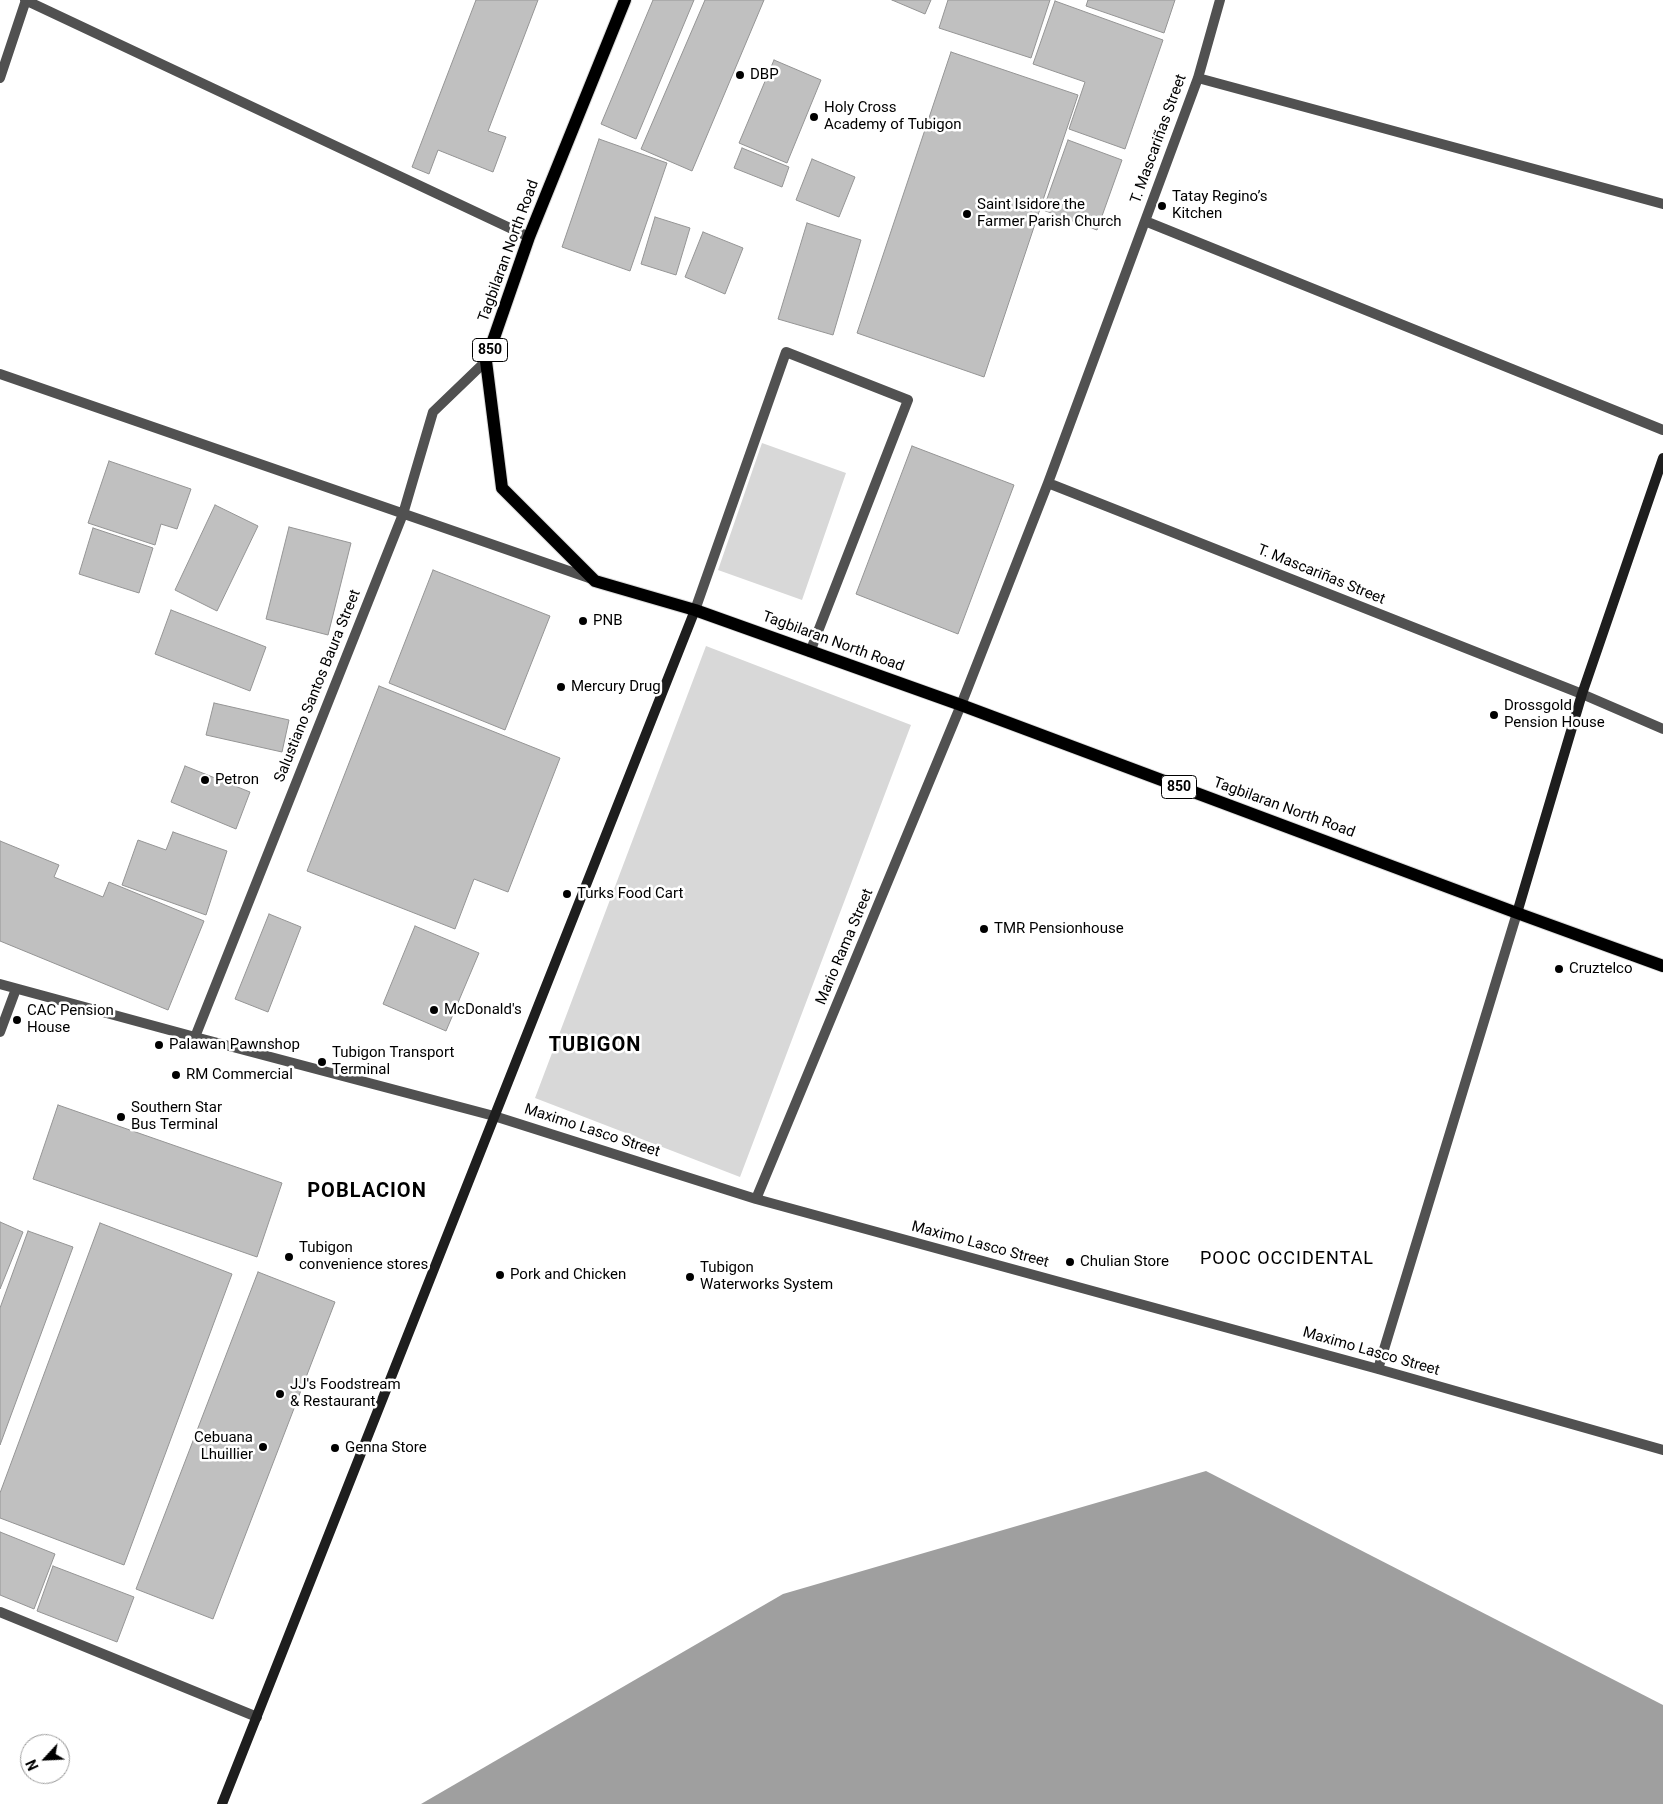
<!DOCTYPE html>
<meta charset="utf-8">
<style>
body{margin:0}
#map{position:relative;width:1663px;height:1804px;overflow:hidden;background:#fff;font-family:Roboto,sans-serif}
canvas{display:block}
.north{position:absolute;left:20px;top:1734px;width:50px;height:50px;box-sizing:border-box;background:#fff;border:1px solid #999;border-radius:50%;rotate:245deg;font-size:14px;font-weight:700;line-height:20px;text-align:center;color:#000}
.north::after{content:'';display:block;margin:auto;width:18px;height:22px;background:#000;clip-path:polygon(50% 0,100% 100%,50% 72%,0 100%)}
</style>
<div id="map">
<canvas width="1663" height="1804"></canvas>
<div class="north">N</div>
</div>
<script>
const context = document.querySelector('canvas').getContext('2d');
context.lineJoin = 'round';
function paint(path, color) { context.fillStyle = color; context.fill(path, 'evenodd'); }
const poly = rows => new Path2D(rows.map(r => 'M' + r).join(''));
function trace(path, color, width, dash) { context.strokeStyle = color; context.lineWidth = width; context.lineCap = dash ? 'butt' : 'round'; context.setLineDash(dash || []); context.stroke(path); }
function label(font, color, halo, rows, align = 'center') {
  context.font = font + ' Roboto,sans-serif'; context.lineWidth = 5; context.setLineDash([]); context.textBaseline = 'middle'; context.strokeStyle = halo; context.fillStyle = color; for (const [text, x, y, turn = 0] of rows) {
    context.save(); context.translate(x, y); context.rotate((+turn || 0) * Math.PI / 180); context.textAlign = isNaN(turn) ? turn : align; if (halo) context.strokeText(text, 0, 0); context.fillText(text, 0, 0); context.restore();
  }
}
paint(poly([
 [762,443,846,473,802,600,718,570],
 [706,646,911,725,740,1177,535,1098]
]), '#d8d8d8');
paint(poly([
 [1206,1471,1663,1705,1663,1804,421,1804,783,1594]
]), '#9f9f9f');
const building = poly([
 [476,0,538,0,488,131,506,137,493,172,438,150,429,174,412,167,476,0],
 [653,0,694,0,636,139,601,124,653,0],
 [705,0,764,0,692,171,641,149,705,0],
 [892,0,931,0,925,14,892,0],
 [948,0,1050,0,1031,58,939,28,948,0],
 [1088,0,1175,0,1164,33,1086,6,1088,0],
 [1055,1,1163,40,1125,149,1069,129,1085,82,1033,64,1055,1],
 [951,52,1078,95,984,377,857,333,951,52],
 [774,60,821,80,787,163,739,143,774,60],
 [599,139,667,163,630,271,562,247,599,139],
 [1068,140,1122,160,1097,230,1043,210,1068,140],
 [742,148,789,167,782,187,734,168,742,148],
 [812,159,855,177,839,217,796,200,812,159],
 [655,217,690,228,676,275,641,264,655,217],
 [807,223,861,240,833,335,778,319,807,223],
 [703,232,743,248,725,294,685,277,703,232],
 [912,446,1014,485,958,634,856,594,912,446],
 [109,461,191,489,177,529,161,524,155,545,88,523,109,461],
 [215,505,258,526,217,611,175,590,215,505],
 [289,527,351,543,328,635,266,619,289,527],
 [93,528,153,548,139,593,79,574,93,528],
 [433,570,550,616,505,730,389,683,433,570],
 [171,610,266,647,250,691,155,654,171,610],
 [379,686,560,758,508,892,474,879,455,929,307,871,379,686],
 [214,703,289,720,282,752,206,735,214,703],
 [185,766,250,792,236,829,171,802,185,766],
 [173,832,227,851,206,915,122,885,138,840,166,850,173,832],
 [0,841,59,865,54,877,103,897,109,882,204,921,168,1010,0,941,0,841],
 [269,914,301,927,268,1012,235,999,269,914],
 [415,926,479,953,446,1031,383,1004,415,926],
 [58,1105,282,1183,257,1257,33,1179,58,1105],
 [0,1222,23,1232,0,1289,0,1222],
 [100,1223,232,1274,124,1565,0,1518,0,1493,100,1223],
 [28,1231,73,1247,0,1445,0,1308,28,1231],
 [258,1272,335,1302,213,1619,136,1589,258,1272],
 [0,1532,55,1554,34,1609,0,1595,0,1532],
 [53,1566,134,1597,117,1642,37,1611,53,1566]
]);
paint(building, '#c0c0c0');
trace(building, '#959595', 1);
const primary = poly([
 [625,0,529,237,486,361,502,488,595,581,695,610,961,705,1517,913,1663,966]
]);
trace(primary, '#dbdbdb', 14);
trace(poly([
 [695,610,786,352,908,400,810,652],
 [0,1612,257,1717]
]), '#515151', 10);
trace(poly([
 [25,0,529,237],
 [0,78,26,0],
 [1198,78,1663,204],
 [1145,221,1663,430],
 [0,374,592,579],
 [1048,483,1582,694,1663,729],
 [0,984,195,1037,494,1116,756,1199,1378,1369,1663,1450],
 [0,1032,16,989],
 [195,1037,403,514,433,412,486,361],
 [756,1199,961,705,1048,483,1198,78,1220,0],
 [1378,1369,1517,913]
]), '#515151', 10);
trace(poly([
 [1517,913,1582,694,1663,458],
 [222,1804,695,610]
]), '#1e1e1e', 10);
trace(primary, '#000', 12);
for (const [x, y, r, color] of [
 [740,75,5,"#000"],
 [814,117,5,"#000"],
 [1162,206,5,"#000"],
 [967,214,5,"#000"],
 [583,621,5,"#000"],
 [561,687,5,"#000"],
 [1494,715,5,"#000"],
 [205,780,5,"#000"],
 [567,894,5,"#000"],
 [984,929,5,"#000"],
 [1559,969,5,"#000"],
 [434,1010,5,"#000"],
 [17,1020,5,"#000"],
 [159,1045,5,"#000"],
 [322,1062,5,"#000"],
 [176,1075,5,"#000"],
 [121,1117,5,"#000"],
 [289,1257,5,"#000"],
 [1070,1262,5,"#000"],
 [500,1275,5,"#000"],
 [690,1277,5,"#000"],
 [280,1394,5,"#000"],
 [263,1447,5,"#000"],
 [335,1448,5,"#000"]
]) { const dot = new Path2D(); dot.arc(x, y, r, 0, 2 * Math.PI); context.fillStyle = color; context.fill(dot); trace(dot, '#fff', 2); }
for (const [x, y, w] of [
 [490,350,35],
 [1179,787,35]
]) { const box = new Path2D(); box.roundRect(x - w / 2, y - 11.5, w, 23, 4); context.fillStyle = '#fff'; context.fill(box); trace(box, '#000', 1); }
label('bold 14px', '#000', null, [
 ["850",490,350],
 ["850",1179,787]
]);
label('15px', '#000', '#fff', [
 ["DBP",750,75],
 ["Holy Cross",824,108],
 ["Academy of Tubigon",824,125],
 ["Tatay Regino’s",1172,197],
 ["Kitchen",1172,214],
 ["Saint Isidore the",977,205],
 ["Farmer Parish Church",977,222],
 ["PNB",593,621],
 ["Mercury Drug",571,687],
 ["Drossgold",1504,706],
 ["Pension House",1504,723],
 ["Petron",215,780],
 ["Turks Food Cart",577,894],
 ["TMR Pensionhouse",994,929],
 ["Cruztelco",1569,969],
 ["McDonald's",444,1010],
 ["CAC Pension",27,1011],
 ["House",27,1028],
 ["Palawan Pawnshop",169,1045],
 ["Tubigon Transport",332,1053],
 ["Terminal",332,1070],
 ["RM Commercial",186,1075],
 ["Southern Star",131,1108],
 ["Bus Terminal",131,1125],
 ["Tubigon",299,1248],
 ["convenience stores",299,1265],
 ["Chulian Store",1080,1262],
 ["Tubigon",700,1268],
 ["Waterworks System",700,1285],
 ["Pork and Chicken",510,1275],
 ["JJ's Foodstream",290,1385],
 ["& Restaurant",290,1402],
 ["Cebuana",253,1438,"right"],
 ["Lhuillier",253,1455,"right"],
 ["Genna Store",345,1448]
], 'left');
label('15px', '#000', '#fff', [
 ["T. Mascariñas Street",1159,139,-70],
 ["Tagbilaran North Road",509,251,-70],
 ["T. Mascariñas Street",1321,575,22],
 ["Tagbilaran North Road",833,642,20],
 ["Salustiano Santos Baura Street",318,686,-68],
 ["Tagbilaran North Road",1284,808,20],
 ["Mario Rama Street",845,947,-67],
 ["Maximo Lasco Street",592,1131,18],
 ["Maximo Lasco Street",980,1245,15],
 ["Maximo Lasco Street",1371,1352,16]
]);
context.letterSpacing = '1px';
label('18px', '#000', '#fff', [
 ["POOC OCCIDENTAL",1287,1259]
]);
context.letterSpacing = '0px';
context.letterSpacing = '1px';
label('bold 20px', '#000', '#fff', [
 ["TUBIGON",595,1046],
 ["POBLACION",367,1192]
]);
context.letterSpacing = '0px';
</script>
